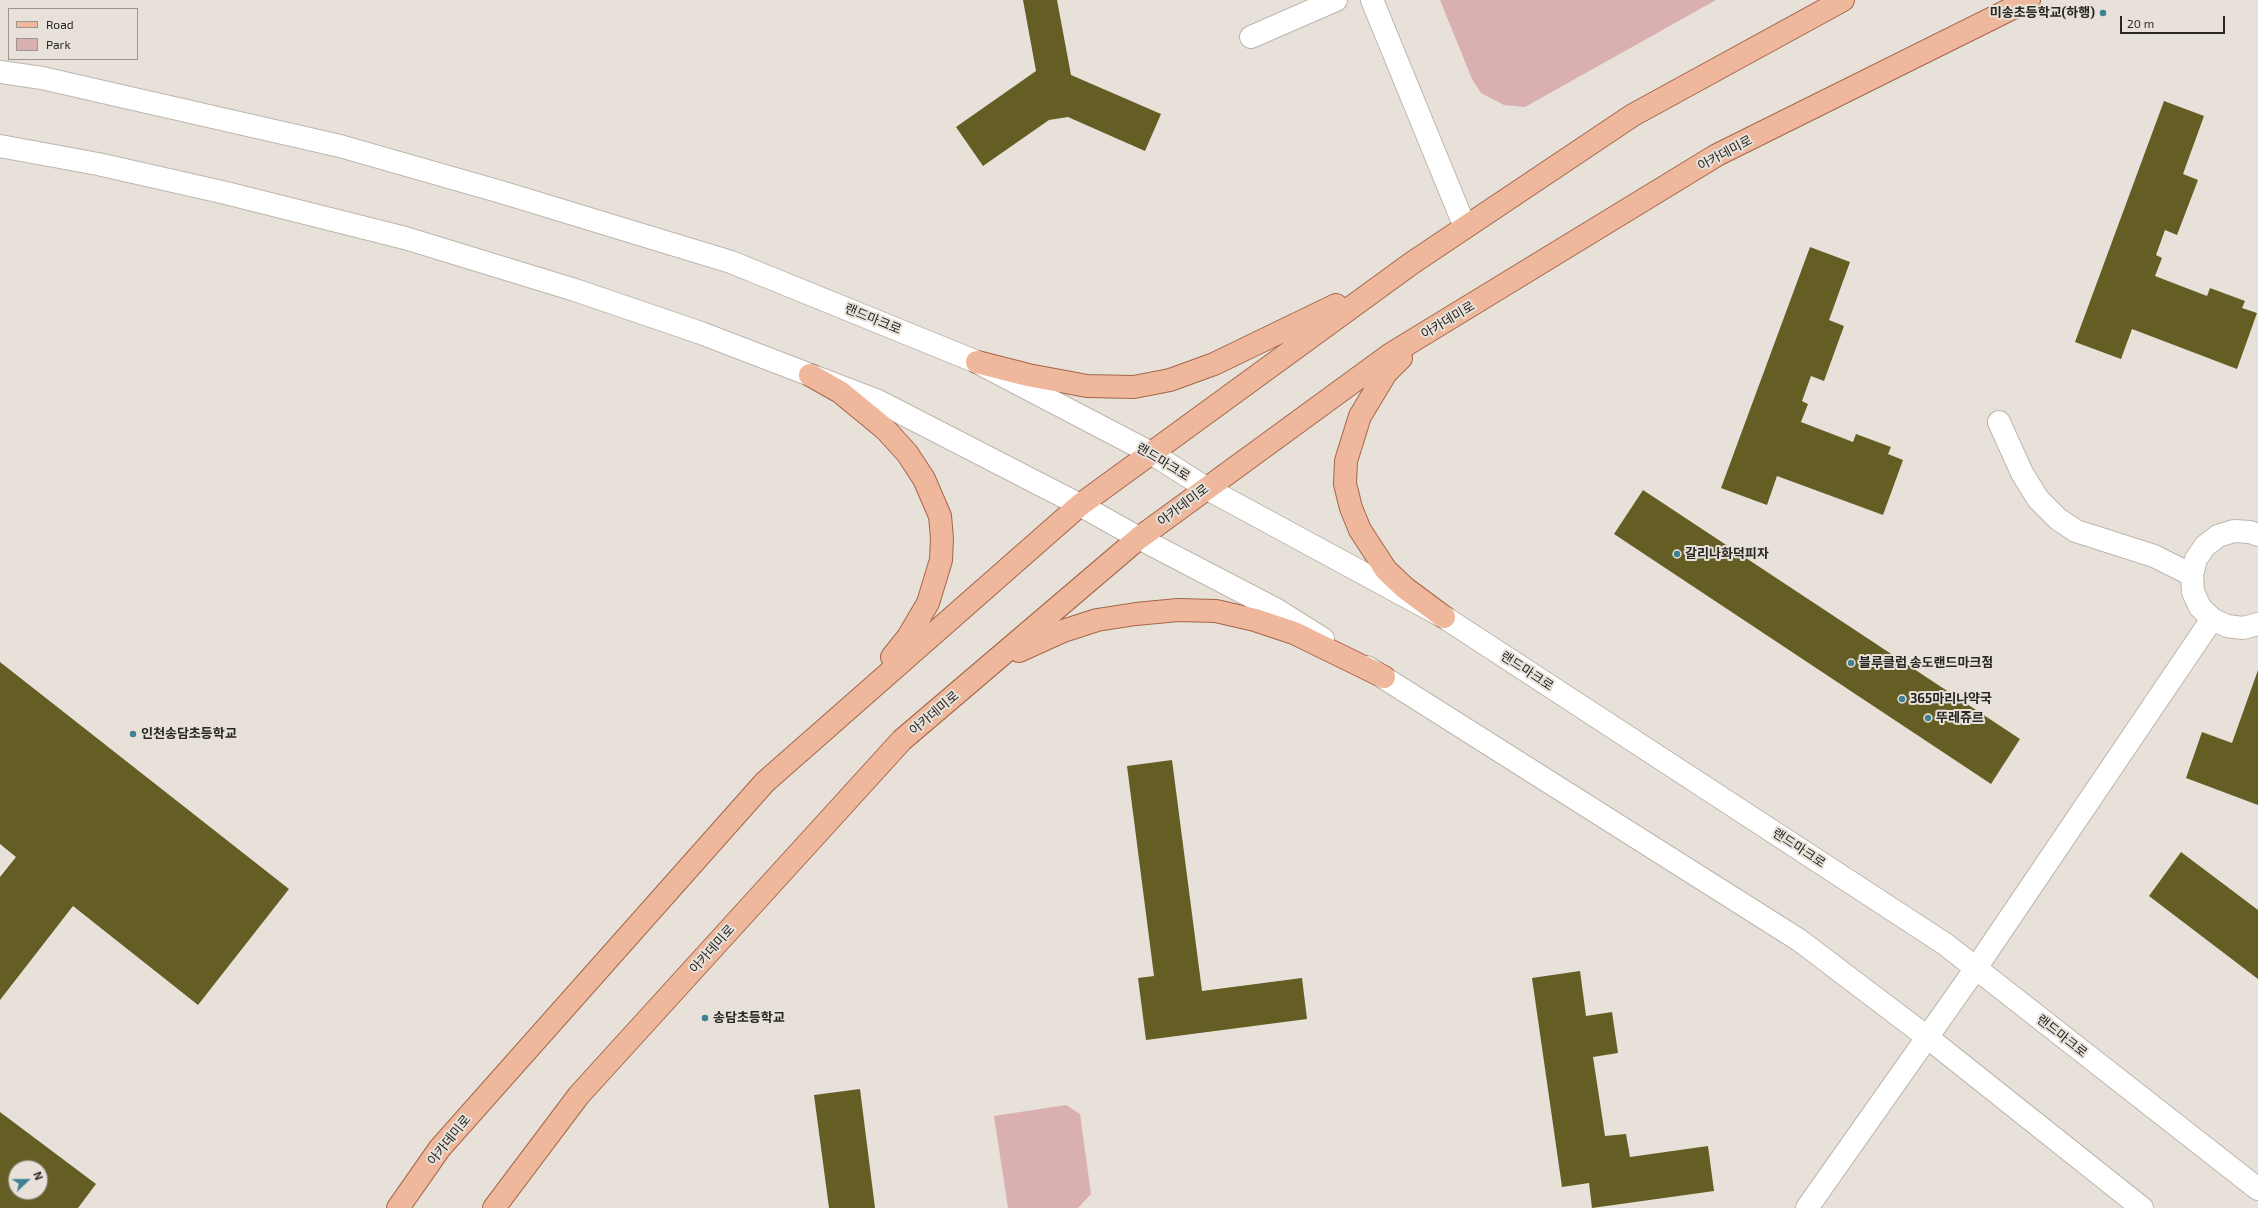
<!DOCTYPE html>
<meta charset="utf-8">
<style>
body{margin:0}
#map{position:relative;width:2258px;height:1208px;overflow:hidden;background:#e7e1d9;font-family:"Exo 2",sans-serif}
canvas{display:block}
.legend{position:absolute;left:8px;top:8px;width:130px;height:52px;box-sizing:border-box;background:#e7e1d9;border:1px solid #9b9790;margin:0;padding:5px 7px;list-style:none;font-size:12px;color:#292723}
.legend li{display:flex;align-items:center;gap:8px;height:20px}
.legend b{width:20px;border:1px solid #9b9790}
.north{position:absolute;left:8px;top:1160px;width:40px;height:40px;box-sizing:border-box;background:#e7e1d9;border:1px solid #9b9790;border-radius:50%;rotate:68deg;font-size:11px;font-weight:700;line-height:16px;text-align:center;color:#292723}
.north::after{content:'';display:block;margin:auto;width:14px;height:18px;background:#408194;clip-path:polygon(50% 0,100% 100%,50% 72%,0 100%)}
.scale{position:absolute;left:2120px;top:16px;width:105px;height:18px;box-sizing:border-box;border:2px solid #292723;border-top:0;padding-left:5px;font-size:12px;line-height:14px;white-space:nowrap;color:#292723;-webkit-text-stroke:3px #e7e1d9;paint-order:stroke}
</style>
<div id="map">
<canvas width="2258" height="1208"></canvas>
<ul class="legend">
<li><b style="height:5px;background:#efb89d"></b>Road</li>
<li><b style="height:11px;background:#daafb0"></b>Park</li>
</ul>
<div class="north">N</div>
<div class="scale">20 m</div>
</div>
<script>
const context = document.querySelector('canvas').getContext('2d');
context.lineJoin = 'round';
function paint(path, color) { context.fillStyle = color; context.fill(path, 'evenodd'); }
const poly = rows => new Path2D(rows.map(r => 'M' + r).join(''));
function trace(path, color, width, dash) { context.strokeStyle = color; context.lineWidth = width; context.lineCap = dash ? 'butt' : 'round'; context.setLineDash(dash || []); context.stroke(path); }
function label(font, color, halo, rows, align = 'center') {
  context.font = font + ' "Exo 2","Noto Sans KR",sans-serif'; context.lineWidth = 4; context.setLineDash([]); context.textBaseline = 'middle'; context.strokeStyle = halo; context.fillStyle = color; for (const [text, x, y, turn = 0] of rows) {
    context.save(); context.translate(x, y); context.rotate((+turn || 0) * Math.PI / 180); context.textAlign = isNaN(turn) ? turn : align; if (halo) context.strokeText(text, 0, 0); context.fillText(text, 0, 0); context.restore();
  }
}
paint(poly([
 [1440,0,1716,0,1525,107,1504,105,1481,93,1472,79],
 [1066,1105,1080,1114,1091,1194,1078,1208,1008,1208,994,1116]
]), '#daafb0');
paint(poly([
 [1023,0,1057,0,1071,75,1161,114,1145,151,1068,117,1049,120,983,166,956,127,1036,71],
 [2164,101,2204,116,2183,174,2198,180,2177,235,2165,230,2156,255,2162,258,2155,276,2207,296,2210,288,2245,301,2242,308,2257,313,2237,369,2132,329,2121,359,2075,342],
 [1810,247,1850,262,1829,320,1844,326,1824,381,1811,376,1802,401,1808,404,1801,422,1853,442,1856,434,1891,447,1888,454,1903,460,1883,515,1777,476,1767,505,1721,488],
 [1643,490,2020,739,1991,784,1614,534],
 [0,662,289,889,198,1005,73,906,0,1000,0,877,16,857,0,844],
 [2258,670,2258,805,2186,778,2202,732,2232,743],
 [1172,760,1202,991,1302,978,1307,1019,1146,1040,1138,978,1154,976,1127,766],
 [2181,852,2258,910,2258,979,2149,896],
 [1580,971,1586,1016,1612,1012,1618,1053,1593,1057,1605,1136,1626,1134,1630,1157,1708,1146,1714,1191,1592,1208,1589,1183,1562,1187,1532,978],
 [860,1089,875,1208,829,1208,814,1095],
 [0,1112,96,1184,78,1208,0,1208],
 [16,1168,40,1168,40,1192,16,1192]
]), '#645e25');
const minor = poly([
 [1372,0,1465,227],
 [1251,37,1336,0],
 [0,72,42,78,340,146,501,192,731,262,977,362,1151,453,1206,488,1444,617,1945,944,2258,1189],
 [0,146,98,164,226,193,405,238,575,290,701,333,878,401,1080,505,1139,538,1277,610,1323,639],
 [1999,422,2022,473,2038,499,2058,519,2076,531,2154,556,2192,575],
 [2258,535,2250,532,2234,531,2218,536,2205,546,2196,559,2192,575,2193,592,2200,607,2212,619,2227,626,2243,628,2258,624],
 [1367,667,1799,940,1927,1037,2142,1208],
 [1807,1208,1976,968,2212,619]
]);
const major = poly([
 [1401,358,1386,373,1360,416,1346,461,1345,484,1351,508,1360,530,1386,570,1405,588,1444,617],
 [977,362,1028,375,1087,386,1134,387,1170,380,1214,364,1336,305],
 [810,375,840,392,885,429,907,453,924,479,940,516,942,538,941,560,928,603,908,637,892,657],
 [1019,651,1063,631,1097,620,1136,614,1178,610,1216,611,1255,620,1294,633,1384,677],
 [398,1208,440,1148,765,782,1080,505,1412,263,1633,115,1843,0],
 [494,1208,579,1095,902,740,1139,538,1391,354,1717,155,2029,0]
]);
trace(minor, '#bdb6ae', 24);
trace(major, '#a36648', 24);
trace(minor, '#fff', 22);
trace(major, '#efb89d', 22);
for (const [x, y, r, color] of [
 [2103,13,4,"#408194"],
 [1677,554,4,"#408194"],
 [1851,663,4,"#408194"],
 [1902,699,4,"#408194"],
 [1928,718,4,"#408194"],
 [133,734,4,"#408194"],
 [705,1018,4,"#408194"]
]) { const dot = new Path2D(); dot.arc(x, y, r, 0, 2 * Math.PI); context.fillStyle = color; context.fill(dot); trace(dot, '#e7e1d9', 1.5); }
label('bold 13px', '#292723', '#e7e1d9', [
 ["미송초등학교(하행)",2095,13,"right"],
 ["갈리나화덕피자",1685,554],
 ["블루클럽 송도랜드마크점",1859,663],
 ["365마리나약국",1910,699],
 ["뚜레쥬르",1936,718],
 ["인천송담초등학교",141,734],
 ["송담초등학교",713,1018]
], 'left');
label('13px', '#292723', '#e7e1d9', [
 ["아카데미로",1725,153,-28],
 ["랜드마크로",873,319,22],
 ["아카데미로",1448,320,-31],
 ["랜드마크로",1163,462,31],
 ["아카데미로",1183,505,-37],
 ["랜드마크로",1527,671,33],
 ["아카데미로",934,713,-40],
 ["랜드마크로",1799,848,33],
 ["아카데미로",712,949,-48],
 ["랜드마크로",2062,1036,38],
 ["아카데미로",449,1140,-51]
]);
</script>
